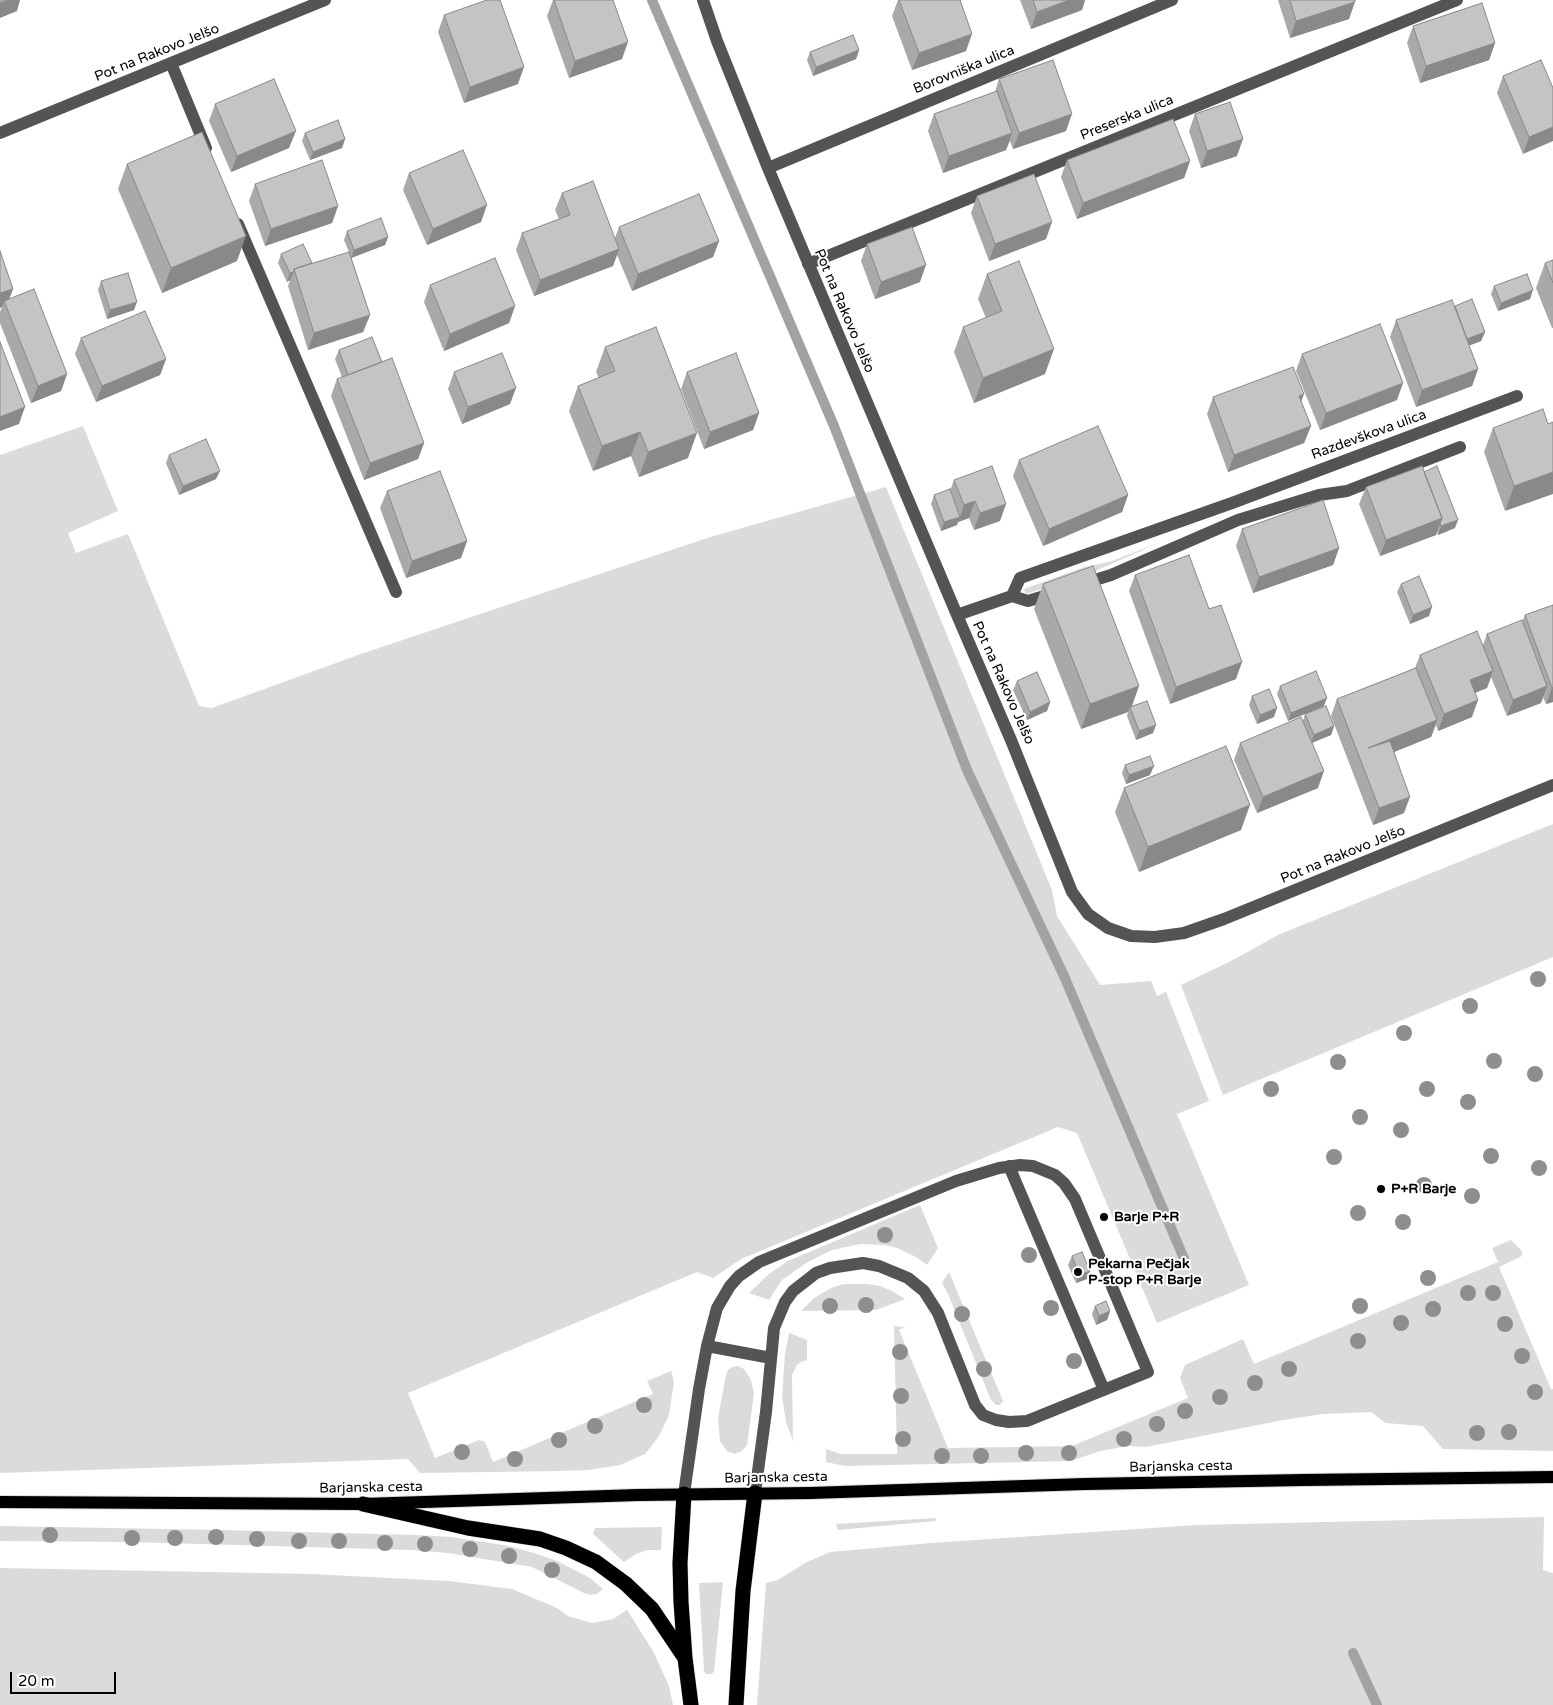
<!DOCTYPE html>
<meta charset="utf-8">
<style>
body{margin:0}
#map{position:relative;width:1553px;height:1705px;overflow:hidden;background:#fff;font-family:"Varela Round",sans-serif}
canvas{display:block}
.scale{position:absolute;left:10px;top:1672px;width:106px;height:22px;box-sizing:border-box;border:2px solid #000;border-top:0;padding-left:6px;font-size:15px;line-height:18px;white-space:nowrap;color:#000;-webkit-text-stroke:4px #fff;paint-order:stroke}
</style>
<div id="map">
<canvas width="1553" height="1705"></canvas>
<div class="scale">20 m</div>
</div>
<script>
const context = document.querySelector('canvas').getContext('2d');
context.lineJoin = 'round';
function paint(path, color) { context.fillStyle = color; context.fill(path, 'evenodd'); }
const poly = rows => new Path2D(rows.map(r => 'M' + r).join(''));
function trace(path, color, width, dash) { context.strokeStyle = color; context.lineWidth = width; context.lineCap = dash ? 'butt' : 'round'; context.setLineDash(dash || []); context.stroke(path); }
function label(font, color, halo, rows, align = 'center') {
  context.font = font + ' "Varela Round",sans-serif'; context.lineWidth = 4; context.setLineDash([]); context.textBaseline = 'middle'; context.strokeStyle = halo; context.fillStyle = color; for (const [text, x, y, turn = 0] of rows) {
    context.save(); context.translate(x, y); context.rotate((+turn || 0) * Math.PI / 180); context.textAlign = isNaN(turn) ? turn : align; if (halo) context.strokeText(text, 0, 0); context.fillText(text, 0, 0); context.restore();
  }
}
paint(poly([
 [83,426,118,511,68,533,76,553,128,534,199,706,212,708,358,655,707,538,886,487,1052,890,1057,916,1100,985,1151,981,1157,996,1166,992,1209,1101,1177,1114,1249,1285,1157,1323,1077,1133,1058,1127,741,1259,713,1278,697,1272,408,1393,435,1458,479,1440,485,1442,493,1462,653,1394,647,1381,671,1371,674,1382,669,1415,659,1436,645,1454,620,1465,588,1470,560,1471,420,1473,408,1459,0,1473,0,455],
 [1161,542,1091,573,1026,594,1024,589,1084,567,1109,562],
 [1553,824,1553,957,1223,1095,1181,985,1231,961,1280,934],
 [920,1205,938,1248,927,1265,916,1257,897,1248,885,1245,860,1244,832,1250,806,1263,782,1280,769,1300,749,1293,769,1274,788,1261],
 [1511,1240,1522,1251,1522,1256,1499,1267,1551,1389,1553,1389,1553,1451,1443,1449,1423,1426,1385,1423,1371,1412,1322,1414,1278,1421,1146,1447,1128,1446,1100,1451,1071,1461,845,1466,826,1462,826,1449,841,1454,897,1454,894,1326,905,1327,899,1330,948,1448,1072,1446,1188,1398,1180,1378,1185,1365,1243,1339,1254,1364,1498,1262,1492,1248],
 [949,1272,1003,1401,1000,1405,996,1405,991,1400,948,1294,942,1283],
 [844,1284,867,1284,880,1286,892,1291,905,1299,876,1310,801,1311,814,1298,831,1288],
 [789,1333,807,1340,807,1360,801,1362,797,1365,792,1375,793,1441,786,1422,782,1396,785,1354],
 [738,1366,744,1369,751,1380,754,1393,747,1445,742,1451,735,1454,727,1451,720,1441,718,1418,726,1375,728,1370,732,1367],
 [1544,1517,1543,1570,1553,1573,1553,1705,757,1705,766,1583,778,1580,805,1563,830,1552,931,1543,1196,1525],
 [936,1518,936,1521,838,1530,836,1524],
 [0,1526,222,1530,417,1535,452,1537,509,1546,534,1553,557,1561,590,1578,603,1589,597,1594,590,1595,584,1593,532,1567,448,1553,412,1550,130,1542,0,1541],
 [662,1527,661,1550,647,1550,636,1554,624,1562,593,1534,595,1528],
 [0,1568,312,1574,449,1581,512,1589,557,1608,568,1616,592,1623,613,1619,627,1610,653,1651,669,1686,673,1705,0,1705],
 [723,1582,714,1672,711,1674,706,1674,704,1671,699,1583]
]), '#dbdbdb');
trace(poly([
 [652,0,834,426,967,770,1064,976,1185,1261],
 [1353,1653,1377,1705]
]), '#a2a2a2', 10);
const major = poly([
 [0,1502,363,1504,638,1495,810,1493,1085,1484,1303,1480,1553,1477]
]);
const highway = poly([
 [684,1494,680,1563,681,1602,685,1658,691,1705],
 [363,1504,468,1528,540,1539,566,1548,596,1562,626,1584,652,1609,685,1658],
 [736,1705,743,1591,755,1493]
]);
trace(major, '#dbdbdb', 14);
trace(highway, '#dbdbdb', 16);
trace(poly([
 [703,0,717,41,768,168,957,615,1011,740,1072,892,1088,914,1108,928,1131,936,1155,937,1184,933,1224,919,1553,785],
 [171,63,206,148],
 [0,133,325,0],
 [768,168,1172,0],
 [238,224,396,592],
 [808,264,1457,0],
 [1082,584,1111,575,1238,520,1319,495,1347,491,1460,447],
 [1012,596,1020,578,1232,503,1517,396],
 [957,615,1012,596,1028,601,1054,593],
 [1009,1166,1104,1390],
 [707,1346,771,1358],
 [684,1494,699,1389,707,1346,717,1308,730,1286,739,1276,759,1262,956,1181,999,1168,1020,1165,1033,1166,1055,1175,1064,1183,1075,1199,1148,1372,1027,1421,1009,1422,996,1420,983,1415,975,1405,938,1313,924,1291,908,1278,879,1266,863,1263,830,1268,816,1273,793,1291,785,1302,774,1328,766,1412,755,1493]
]), '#545454', 12);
trace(major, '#000', 12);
trace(highway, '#000', 15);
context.fillStyle = '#8e8e8e';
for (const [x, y] of [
 [1538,979],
 [1470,1006],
 [1404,1033],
 [1494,1061],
 [1338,1062],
 [1535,1074],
 [1271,1089],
 [1427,1089],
 [1468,1102],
 [1360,1117],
 [1401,1130],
 [1491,1156],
 [1334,1157],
 [1539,1168],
 [1424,1185],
 [1472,1196],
 [1358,1213],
 [1403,1222],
 [885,1235],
 [1029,1255],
 [1428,1278],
 [1468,1293],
 [1493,1293],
 [866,1305],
 [830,1306],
 [1360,1306],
 [1051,1308],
 [1433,1309],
 [962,1314],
 [1401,1323],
 [1505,1324],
 [1358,1341],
 [900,1352],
 [1522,1356],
 [1074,1361],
 [984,1369],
 [1289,1369],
 [1255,1383],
 [1535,1392],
 [901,1396],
 [1220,1397],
 [644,1405],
 [1185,1411],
 [1157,1424],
 [595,1426],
 [1509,1432],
 [1477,1433],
 [903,1439],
 [1124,1439],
 [559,1440],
 [462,1452],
 [1026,1453],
 [1069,1453],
 [942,1456],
 [981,1456],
 [515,1459],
 [50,1535],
 [216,1537],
 [132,1538],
 [175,1538],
 [257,1539],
 [299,1541],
 [339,1541],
 [385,1543],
 [425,1544],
 [470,1549],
 [509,1556],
 [552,1570]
]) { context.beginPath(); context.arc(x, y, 8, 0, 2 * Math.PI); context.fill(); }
paint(poly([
 [553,0,613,0,622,59,569,78,547,16],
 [898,0,960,0,966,51,912,70,892,16],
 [1020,0,1085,0,1082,10,1031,29],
 [1278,0,1355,0,1349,19,1290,38],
 [444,15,518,84,464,103,438,32],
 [1413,26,1495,43,1489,60,1420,83,1407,43],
 [859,50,856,59,813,76,807,60,810,52],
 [1503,76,1553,88,1523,154,1497,93],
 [999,79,1066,131,1013,149,1010,141,1006,150,943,173,928,131,934,114,995,92],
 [215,104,289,148,231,172,209,121],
 [1195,114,1237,156,1201,168,1189,131],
 [305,133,345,139,342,148,310,160,302,141],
 [1067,160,1190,161,1184,178,1077,219,1061,177],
 [127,164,237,261,162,293,118,189],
 [409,173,481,222,427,245,403,190],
 [255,184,338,206,332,223,265,246,249,201],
 [562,193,615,238,619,227,719,241,713,257,632,291,617,255,613,266,534,296,516,250,522,233,559,219,555,210],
 [977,196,1046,239,989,261,971,213],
 [347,231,388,237,385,245,351,258,370,315,363,332,308,350,288,286,290,280,287,282,278,263,281,254,311,264,349,252,344,240],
 [867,244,920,282,875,299,861,261],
 [0,251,10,299,67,374,61,391,31,403,0,323,0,312,2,307,0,308],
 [1553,260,1553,328,1552,328,1536,288,1545,263],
 [987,274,1045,374,974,403,954,352,963,327,986,318,978,299],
 [101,281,134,310,107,319,98,290],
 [430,285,515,306,509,323,444,351,424,302],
 [1494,286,1530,299,1498,311,1491,294],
 [1455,306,1485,332,1481,341,1469,345,1478,369,1472,386,1416,407,1390,337,1396,320],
 [81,338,166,359,160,375,96,402,75,354],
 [605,347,688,458,639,477,631,456,593,471,569,411,578,386,599,378,596,372],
 [339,350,382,362,424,443,418,459,364,480,331,396,337,379,342,377,335,359],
 [1302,354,1397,400,1320,430,1296,371],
 [454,372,510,404,462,424,448,389],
 [687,372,759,413,753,430,704,449,681,389],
 [1213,397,1301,401,1311,426,1304,443,1228,472,1207,414],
 [1548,424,1505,511,1484,452,1493,428],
 [169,455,216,479,179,495,166,463],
 [1019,460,1128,495,1122,512,1043,546,1013,476],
 [1424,472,1455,528,1438,535,1437,532,1436,535,1380,556,1359,504,1366,487],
 [954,480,1000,521,974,530,969,518,958,522,957,525,941,531,931,504,934,495,950,491],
 [387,491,467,541,461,558,406,578,380,508],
 [1242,529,1339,548,1333,565,1253,593,1236,546],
 [1135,575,1209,609,1236,679,1170,704,1129,591],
 [1043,584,1132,706,1153,733,1136,740,1127,716,1128,712,1081,729,1034,609],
 [1401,584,1429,616,1410,624,1397,592],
 [1553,605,1553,702,1546,704,1543,697,1541,703,1507,716,1491,677,1487,688,1475,693,1472,717,1438,731,1436,725,1431,737,1394,752,1404,813,1373,825,1331,716,1337,699,1415,668,1420,655,1483,645,1487,634,1522,622,1525,615],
 [1017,681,1050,702,1047,711,1027,720,1013,690],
 [1280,686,1324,706,1288,721,1277,694],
 [1252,696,1274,717,1257,724,1249,705],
 [1305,714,1334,726,1331,735,1312,743,1318,788,1257,813,1234,760,1240,743,1303,721],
 [1125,765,1150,775,1126,784,1122,773],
 [1124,788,1241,830,1139,872,1115,812],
 [1072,1256,1087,1279,1076,1283,1068,1265],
 [1095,1306,1110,1311,1107,1320,1096,1325,1092,1314]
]), '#a9a9a9');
paint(poly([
 [8,0,20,0,17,11,0,18,0,3],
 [1069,0,1085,0,1082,10,1031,29,1037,12],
 [1355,2,1349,19,1290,38,1296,21],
 [972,34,966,51,912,70,919,53],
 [628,42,622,59,569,78,575,61],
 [1495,43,1489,60,1420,83,1426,66],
 [859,50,856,59,813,76,816,67],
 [524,67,518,84,464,103,470,87],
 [1072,114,1066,131,1013,149,1019,133],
 [1553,127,1553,141,1523,154,1529,137],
 [296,131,289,148,231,172,237,156],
 [1012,133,1006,150,943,173,949,156],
 [345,139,342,148,310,160,313,152],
 [1243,139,1237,156,1201,168,1207,151],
 [1190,161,1184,178,1077,219,1083,203],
 [487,205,481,222,427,245,433,229],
 [338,206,332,223,265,246,271,229],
 [1052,222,1046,239,989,261,995,244],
 [246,236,237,261,162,293,171,268],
 [388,237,385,245,351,258,354,250],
 [719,241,713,257,632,291,638,274],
 [619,249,613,266,534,296,540,280],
 [926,265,920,282,875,299,881,282],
 [294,272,290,280,287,282,290,273],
 [13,289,7,305,4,301,2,307,0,308,0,293],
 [1533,290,1530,299,1498,311,1501,303],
 [137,302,134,310,107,319,110,310],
 [515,306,509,323,444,351,450,334],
 [370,315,363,332,308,350,314,333],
 [1485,332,1481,341,1458,350,1461,341],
 [1054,349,1045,374,974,403,983,378],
 [166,359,160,375,96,402,102,386],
 [1478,369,1472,386,1416,407,1422,390],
 [67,374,61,391,31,403,38,386],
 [1403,383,1397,400,1320,430,1326,413],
 [516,388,510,404,462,424,468,407],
 [1304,394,1298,411,1299,396],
 [25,407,19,424,0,431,0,417],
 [759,413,753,430,704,449,710,432],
 [1311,426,1304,443,1228,472,1234,455],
 [640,432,631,456,593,471,602,446],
 [697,433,688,458,639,477,648,452],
 [424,443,418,459,364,480,370,463],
 [220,471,216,479,179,495,183,486],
 [1553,472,1553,494,1505,511,1514,486],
 [1128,495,1122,512,1043,546,1049,529],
 [975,501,969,518,958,522,957,525,941,531,944,522,960,517,964,505],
 [1006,504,1000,521,974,530,980,513],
 [1442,518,1436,535,1380,556,1386,540],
 [1458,520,1455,528,1438,535,1441,526],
 [467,541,461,558,406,578,412,561],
 [1339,548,1333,565,1253,593,1259,577],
 [1432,607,1429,616,1410,624,1413,615],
 [1242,662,1236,679,1170,704,1176,687],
 [1493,671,1487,688,1464,697,1470,680],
 [1139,686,1131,709,1130,707,1128,712,1081,729,1090,704],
 [1547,686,1541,703,1507,716,1513,700],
 [1553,687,1553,702,1546,704,1552,688],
 [1327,698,1324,706,1288,721,1291,713],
 [1478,700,1472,717,1438,731,1444,714],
 [1050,702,1047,711,1027,720,1030,712],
 [1277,708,1274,717,1257,724,1260,715],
 [1437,720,1431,737,1362,765,1368,748],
 [1156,725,1153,733,1136,740,1139,731],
 [1334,726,1331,735,1311,743,1314,735],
 [1154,766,1150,775,1126,784,1129,775],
 [1324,771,1318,788,1257,813,1263,797],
 [1410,797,1404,813,1373,825,1379,808],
 [1250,805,1241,830,1139,872,1148,847],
 [1090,1271,1087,1279,1076,1283,1079,1275],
 [1110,1311,1107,1320,1096,1325,1099,1316]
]), '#898989');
const building = poly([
 [0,0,8,0,0,3,0,0],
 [487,0,500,0,524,67,470,87,444,15,487,0],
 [554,0,613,0,628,42,575,61,554,0],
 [899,0,960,0,972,34,919,53,899,0],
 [1033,0,1069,0,1037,12,1033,0],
 [1290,0,1355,0,1355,2,1296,21,1290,0],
 [1482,3,1495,43,1426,66,1413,26,1482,3],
 [853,35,859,50,816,67,810,52,853,35],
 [1053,60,1072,114,1019,133,999,79,1053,60],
 [1541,60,1553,88,1553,127,1529,137,1503,76,1541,60],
 [274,79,296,131,237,156,215,104,274,79],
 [997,91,1012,133,949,156,934,114,997,91],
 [1230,102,1243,139,1207,151,1195,114,1230,102],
 [1173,119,1190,161,1083,203,1067,160,1173,119],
 [338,120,345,139,313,152,305,133,338,120],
 [202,132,246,236,171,268,127,164,202,132],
 [463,150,487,205,433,229,409,173,463,150],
 [322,160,338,206,271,229,255,184,322,160],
 [1034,174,1052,222,995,244,977,196,1034,174],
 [593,181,619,249,540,280,522,233,570,215,562,193,593,181],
 [699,194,719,241,638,274,619,227,699,194],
 [381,218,388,237,354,250,347,231,381,218],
 [912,227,926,265,881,282,867,244,912,227],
 [303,244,312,263,294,269,294,272,290,273,281,254,303,244],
 [0,251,13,289,0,293,0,251],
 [349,252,370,315,314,333,294,269,349,252],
 [495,258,515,306,450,334,430,285,495,258],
 [1553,260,1553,283,1545,263,1553,260],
 [1019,261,1054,349,983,378,963,327,1002,311,987,274,1019,261],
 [128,273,137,302,110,310,101,281,128,273],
 [1527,274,1533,290,1501,303,1494,286,1527,274],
 [34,289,67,374,38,386,4,301,34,289],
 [1472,299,1485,332,1467,339,1455,306,1472,299],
 [1452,300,1478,369,1422,390,1396,320,1452,300],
 [145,311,166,359,102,386,81,338,145,311],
 [1380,324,1403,383,1326,413,1302,354,1380,324],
 [656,327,697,433,648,452,640,432,602,446,578,386,615,371,605,347,656,327],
 [372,337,382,362,348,375,339,350,372,337],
 [0,342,25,407,0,417,0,342],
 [502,353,516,388,468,407,454,372,502,353],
 [736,353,759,413,710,432,687,372,736,353],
 [392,358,424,443,370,463,337,379,392,358],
 [1293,367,1304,394,1299,396,1311,426,1234,455,1213,397,1293,367],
 [1543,409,1548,424,1553,422,1553,472,1514,486,1493,428,1543,409],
 [1098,426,1128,495,1049,529,1019,460,1098,426],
 [206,439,220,471,183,486,169,455,206,439],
 [992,466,1006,504,980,513,975,501,964,505,954,480,992,466],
 [1422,466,1442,518,1386,540,1366,487,1422,466],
 [1437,466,1458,520,1441,526,1440,523,1442,518,1424,472,1437,466],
 [440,471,467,541,412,561,387,491,440,471],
 [950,489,960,517,944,522,934,495,950,489],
 [1323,500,1339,548,1259,577,1242,529,1323,500],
 [1189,555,1209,609,1221,605,1242,662,1176,687,1135,575,1189,555],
 [1093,566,1139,686,1090,704,1043,584,1093,566],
 [1419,576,1432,607,1413,615,1401,584,1419,576],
 [1553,605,1553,687,1552,688,1525,615,1553,605],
 [1522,620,1547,686,1513,700,1487,634,1522,620],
 [1477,631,1493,671,1470,680,1478,700,1444,714,1420,655,1477,631],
 [1416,668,1437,720,1368,748,1390,741,1410,797,1379,808,1337,699,1416,668],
 [1316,671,1327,698,1291,713,1280,686,1316,671],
 [1037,672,1050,702,1030,712,1017,681,1037,672],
 [1269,689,1277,708,1260,715,1252,696,1269,689],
 [1147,701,1156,725,1139,731,1130,707,1147,701],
 [1326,706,1334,726,1314,735,1305,714,1326,706],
 [1301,717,1324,771,1263,797,1240,743,1301,717],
 [1226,746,1250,805,1148,847,1124,788,1226,746],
 [1150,756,1154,766,1129,775,1125,765,1150,756],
 [1082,1252,1090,1271,1079,1275,1072,1256,1082,1252],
 [1106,1301,1110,1311,1099,1316,1095,1306,1106,1301]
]);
paint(building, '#c4c4c4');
trace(building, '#898989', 1);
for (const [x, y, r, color] of [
 [1381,1189,5,"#000"],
 [1104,1217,5,"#000"],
 [1078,1272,5,"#000"]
]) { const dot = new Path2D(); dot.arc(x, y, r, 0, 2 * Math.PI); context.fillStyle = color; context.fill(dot); trace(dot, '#fff', 2); }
label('14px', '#000', '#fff', [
 ["Pot na Rakovo Jelšo",157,53,-22],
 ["Borovniška ulica",964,70,-22],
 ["Preserska ulica",1127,118,-22],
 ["Pot na Rakovo Jelšo",844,311,67],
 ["Razdevškova ulica",1369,435,-20],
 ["Pot na Rakovo Jelšo",1003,683,66],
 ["Pot na Rakovo Jelšo",1343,855,-22],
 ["Barjanska cesta",1181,1467,-1],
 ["Barjanska cesta",776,1478,-1],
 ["Barjanska cesta",371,1488,-1]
]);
label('bold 14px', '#000', '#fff', [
 ["P+R Barje",1391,1189],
 ["Barje P+R",1114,1217],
 ["Pekarna Pečjak",1088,1264],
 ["P-stop P+R Barje",1088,1280]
], 'left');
</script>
